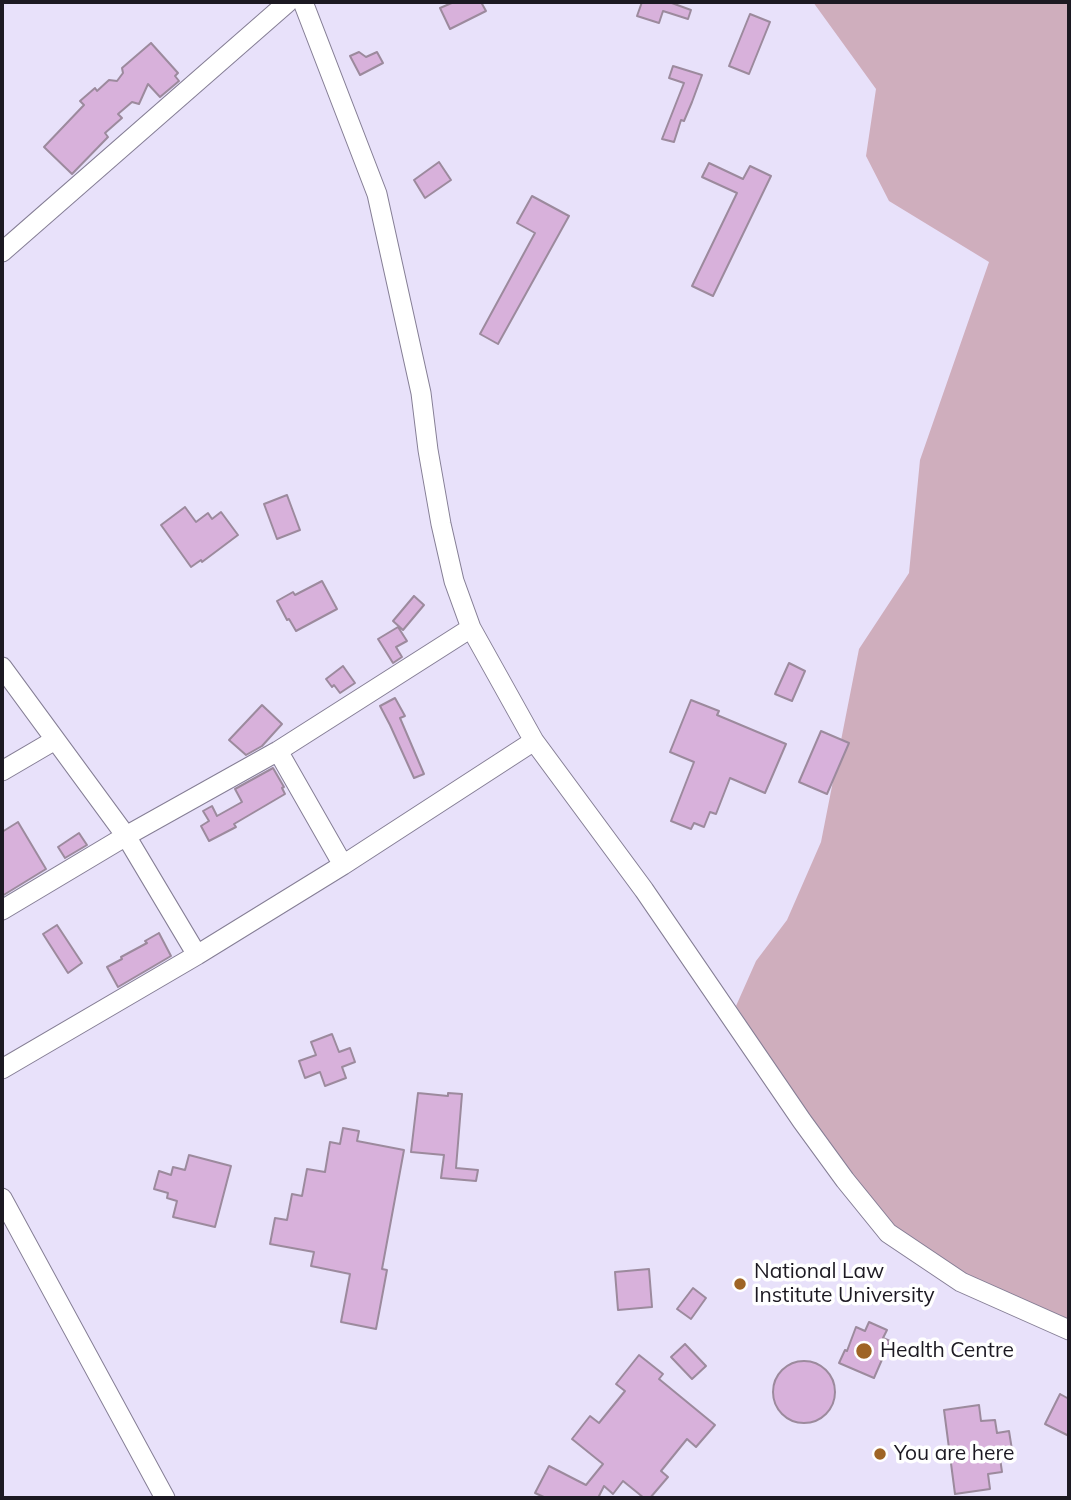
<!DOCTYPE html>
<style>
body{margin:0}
#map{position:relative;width:1071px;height:1500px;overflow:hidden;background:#e8e1fa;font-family:Mulish,sans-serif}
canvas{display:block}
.frame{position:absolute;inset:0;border:4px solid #1c1922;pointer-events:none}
</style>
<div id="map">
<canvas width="1071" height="1500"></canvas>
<div class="frame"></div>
</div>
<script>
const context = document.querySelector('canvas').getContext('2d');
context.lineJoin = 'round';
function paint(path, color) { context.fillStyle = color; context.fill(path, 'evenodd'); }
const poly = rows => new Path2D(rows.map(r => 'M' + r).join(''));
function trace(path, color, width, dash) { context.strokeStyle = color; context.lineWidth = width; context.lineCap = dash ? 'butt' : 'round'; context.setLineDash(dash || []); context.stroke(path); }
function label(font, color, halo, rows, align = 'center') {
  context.font = font + ' Mulish,sans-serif'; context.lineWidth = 7; context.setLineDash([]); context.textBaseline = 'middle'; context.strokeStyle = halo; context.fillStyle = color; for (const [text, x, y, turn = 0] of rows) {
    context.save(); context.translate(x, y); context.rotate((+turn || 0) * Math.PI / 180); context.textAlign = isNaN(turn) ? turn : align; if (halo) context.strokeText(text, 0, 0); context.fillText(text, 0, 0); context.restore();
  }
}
paint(poly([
 [813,2,1069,2,1069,1330,1018,1312,888,1221,815,1127,736,1006,756,961,787,920,821,842,859,649,909,573,920,460,989,262,889,201,866,156,876,89]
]), '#cfaebd');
const building = poly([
 [454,2,481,2,486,11,450,29,440,8,454,2],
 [642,2,669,2,691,10,688,19,663,11,659,23,637,16,642,2],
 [750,14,770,22,749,74,729,66,750,14],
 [151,43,178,73,175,76,179,81,160,97,148,84,139,104,132,102,118,114,122,118,105,133,108,137,72,174,44,147,84,105,80,101,95,88,97,91,109,80,117,81,123,73,122,68,151,43],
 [359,52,366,57,377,52,383,63,360,75,350,56,359,52],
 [673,66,702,75,692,102,684,121,681,120,674,142,662,139,684,83,669,78,673,66],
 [439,162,451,180,425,198,414,180,439,162],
 [709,163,743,179,750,166,771,176,713,296,692,286,737,193,702,177,709,163],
 [532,196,569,216,498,344,480,334,535,233,517,223,532,196],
 [287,495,300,530,277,539,264,504,287,495],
 [185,507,196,522,208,513,212,519,221,512,238,535,202,562,201,560,191,567,161,525,185,507],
 [322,581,337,609,296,631,289,619,287,620,277,601,293,592,295,595,322,581],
 [414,596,424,605,403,630,393,621,414,596],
 [398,627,407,641,396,647,402,657,393,663,378,639,398,627],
 [789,663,805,671,792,701,775,694,789,663],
 [343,666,355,683,340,693,334,685,332,687,326,679,343,666],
 [395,698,405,716,400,718,424,774,414,778,390,725,380,706,395,698],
 [691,700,719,711,717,715,786,744,765,793,730,778,716,814,710,812,704,827,694,823,691,829,671,821,694,762,670,752,691,700],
 [262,705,282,724,262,746,246,755,229,740,262,705],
 [821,731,849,743,827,794,799,782,821,731],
 [273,768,284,787,282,788,285,794,234,824,236,827,209,841,201,826,209,821,203,811,212,806,217,816,242,802,235,789,273,768],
 [18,822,46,869,2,896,2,832,18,822],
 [79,833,87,845,65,858,58,847,79,833],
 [57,925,82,963,68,973,43,934,57,925],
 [159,933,171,956,118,987,107,967,122,959,121,957,147,943,145,941,159,933],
 [332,1034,339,1052,350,1048,355,1062,342,1067,346,1078,325,1086,320,1072,305,1078,299,1061,316,1055,311,1042,332,1034],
 [418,1093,448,1096,448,1093,462,1094,456,1168,478,1170,476,1181,441,1178,444,1155,411,1152,418,1093],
 [343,1128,359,1131,357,1141,404,1150,382,1269,387,1270,376,1329,341,1322,350,1274,311,1266,314,1252,270,1244,275,1218,287,1220,292,1194,302,1196,307,1169,325,1172,330,1142,340,1144,343,1128],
 [189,1155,231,1166,215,1227,173,1217,177,1201,167,1198,168,1193,154,1189,159,1171,171,1175,173,1167,185,1170,189,1155],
 [649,1269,652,1307,618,1310,615,1272,649,1269],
 [693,1288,706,1298,691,1319,677,1309,693,1288],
 [869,1322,887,1330,883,1338,890,1341,874,1378,839,1363,845,1350,847,1351,856,1327,865,1331,869,1322],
 [685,1344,706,1366,692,1379,671,1357,685,1344],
 [639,1355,663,1374,659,1379,715,1425,696,1447,687,1439,661,1471,668,1477,650,1498,644,1498,623,1481,613,1494,604,1486,598,1498,546,1498,535,1493,549,1466,586,1485,603,1464,572,1439,590,1416,599,1423,625,1391,616,1384,639,1355],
 '773 1392a31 31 0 1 1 62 0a31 31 0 1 1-62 0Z',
 [1060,1394,1069,1399,1069,1436,1045,1424,1060,1394],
 [979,1405,981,1421,995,1420,997,1433,1009,1431,1013,1456,1000,1458,1002,1472,988,1474,990,1489,955,1494,944,1410,979,1405]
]);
paint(building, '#d8b1db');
trace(building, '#9c8a9d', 2);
const minor = poly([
 [303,2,377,194,421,393,428,450,441,524,454,581,471,628,534,741,644,890,802,1121,845,1180,888,1233,961,1282,1069,1330],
 [2,252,288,2],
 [2,667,126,836,197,955],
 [278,751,343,865],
 [2,771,55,740],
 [2,910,126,836,278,751,471,628],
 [2,1069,197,955,343,865,534,741],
 [2,1198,165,1498]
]);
trace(minor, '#857e95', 21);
trace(minor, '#fff', 19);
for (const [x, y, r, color] of [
 [740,1284,7,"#9f6425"],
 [864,1351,9,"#9f6425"],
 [880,1454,7,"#9f6425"]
]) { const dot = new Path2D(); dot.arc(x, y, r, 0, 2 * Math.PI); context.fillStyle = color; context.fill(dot); trace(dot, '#fff', 2.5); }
label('21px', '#1c1922', '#fff', [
 ["National Law",754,1272],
 ["Institute University",754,1296],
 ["Health Centre",880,1351],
 ["You are here",894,1454]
], 'left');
</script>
